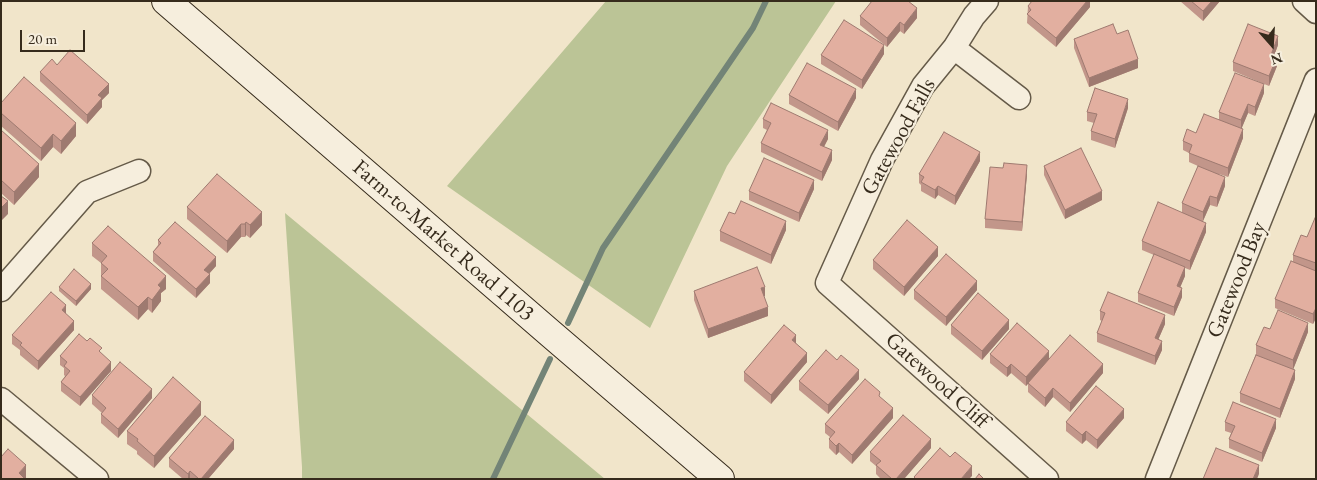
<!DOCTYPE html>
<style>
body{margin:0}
#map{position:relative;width:1317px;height:480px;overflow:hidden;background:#f1e5ca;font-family:"EB Garamond",serif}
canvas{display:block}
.frame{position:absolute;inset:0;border:2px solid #362b1c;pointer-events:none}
.north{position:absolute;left:1247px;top:20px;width:50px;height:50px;-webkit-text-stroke:4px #f6eedd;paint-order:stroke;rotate:161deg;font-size:14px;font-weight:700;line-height:20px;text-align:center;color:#362b1c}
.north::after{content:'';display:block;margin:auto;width:18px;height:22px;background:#362b1c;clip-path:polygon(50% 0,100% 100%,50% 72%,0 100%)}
.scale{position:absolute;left:20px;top:30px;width:65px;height:22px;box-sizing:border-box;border:2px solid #362b1c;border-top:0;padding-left:6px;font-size:15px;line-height:18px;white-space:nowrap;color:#362b1c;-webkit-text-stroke:4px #f6eedd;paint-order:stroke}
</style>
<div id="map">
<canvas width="1317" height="480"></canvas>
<div class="frame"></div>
<div class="north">N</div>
<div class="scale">20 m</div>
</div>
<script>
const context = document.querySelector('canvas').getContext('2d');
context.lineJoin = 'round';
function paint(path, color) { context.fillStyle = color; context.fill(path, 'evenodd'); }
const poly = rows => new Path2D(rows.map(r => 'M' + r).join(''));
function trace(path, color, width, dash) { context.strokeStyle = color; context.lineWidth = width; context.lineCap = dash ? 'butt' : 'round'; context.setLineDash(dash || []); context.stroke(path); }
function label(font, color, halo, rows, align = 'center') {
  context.font = font + ' "EB Garamond",serif'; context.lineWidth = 4.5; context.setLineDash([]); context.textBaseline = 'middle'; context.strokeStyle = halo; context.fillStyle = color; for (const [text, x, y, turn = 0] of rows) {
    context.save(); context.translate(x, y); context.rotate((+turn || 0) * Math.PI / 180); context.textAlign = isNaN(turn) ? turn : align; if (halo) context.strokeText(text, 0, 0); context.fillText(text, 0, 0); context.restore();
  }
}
paint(poly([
 [606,1,836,1,727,166,650,328,447,186],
 [285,213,605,479,302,479,302,467]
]), '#bbc496');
trace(poly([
 [568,323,603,248,753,28,766,1],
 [493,479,550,359]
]), '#738477', 6);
const minor = poly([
 [987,1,974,16,954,48,923,86,882,160,827,283,1047,479],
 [1304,1,1316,12],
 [954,48,1019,98],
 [1,290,87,192,139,171],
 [1,399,97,479],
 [1157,479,1316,80]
]);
const secondary = poly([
 [166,1,551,334,720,479]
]);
trace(minor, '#655a48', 25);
trace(secondary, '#362b1c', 30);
trace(minor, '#f6eedd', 22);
trace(secondary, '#f6eedd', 28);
paint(poly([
 [1090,1,1090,7,1056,47,1027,23,1028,6],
 [1180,1,1220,1,1203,21],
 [860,16,917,18,904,34,900,31,887,47,860,25],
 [1117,34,1138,68,1089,87,1074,48,1074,39],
 [1278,45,1274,56,1277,66,1269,86,1233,71,1233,62],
 [884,54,862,89,821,64,821,55],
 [57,65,109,93,102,100,102,107,87,124,40,81,40,72],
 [1264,93,1255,116,1248,113,1241,129,1243,138,1228,177,1219,174,1225,186,1217,207,1210,205,1203,221,1206,232,1190,270,1185,268,1185,276,1180,287,1182,297,1174,316,1138,302,1138,293,1154,255,1142,250,1142,241,1182,212,1182,203,1198,166,1189,162,1189,153,1183,150,1183,141,1219,120,1219,112],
 [789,95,856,98,838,131,789,104],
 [1,103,76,136,61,154,53,147,41,161,1,126],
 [1128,108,1115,148,1091,140,1091,131,1094,123,1087,121,1087,112],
 [763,119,828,139,824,147,832,160,822,181,761,152,761,143,767,130,763,128],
 [1,130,39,177,14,205,1,193],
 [980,161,955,205,938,195,935,199,921,191,921,185,919,183,919,174],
 [1044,166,1102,200,1065,219,1044,175],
 [1003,168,1027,174,1022,231,985,228,985,219],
 [814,189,799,222,749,200,749,191],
 [187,207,262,225,250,238,246,235,245,237,241,237,227,253,187,219],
 [735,214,786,230,771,264,720,241,720,231],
 [1316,218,1316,318,1313,324,1275,308,1275,299,1293,262,1293,255,1307,237],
 [158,240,216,266,209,274,210,283,196,298,153,261,153,252,158,245],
 [92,243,166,289,161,293,161,301,152,313,148,309,138,320,101,289,101,263,92,256],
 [938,256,904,296,873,269,873,260],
 [59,287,91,289,76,306,59,291],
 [914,290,977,290,946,326,914,299],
 [694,291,765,296,764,296,768,316,708,338,694,300],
 [1100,311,1165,324,1158,340,1162,350,1155,365,1097,342,1097,333,1102,321,1100,320],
 [66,314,74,330,38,370,20,355,20,350,12,344,12,335],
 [951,325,1009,329,982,360,951,334],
 [1270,329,1308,332,1293,369,1295,379,1280,418,1240,402,1240,393,1256,354,1256,345],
 [796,343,807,362,771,404,744,381,744,372],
 [102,354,111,371,80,406,61,391,61,382,65,376,64,375,64,368,60,365,60,356],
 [990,354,1049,359,1103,373,1070,412,1053,397,1045,407,1028,392,1028,384,1026,386,1011,373,1007,377,990,363],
 [859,379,828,414,799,390,799,381],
 [92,395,152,398,118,438,101,423,101,414,102,413,92,404],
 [880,397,893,418,852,464,839,452,836,455,829,448,829,439,830,437,825,433,825,424],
 [201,415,154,468,137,454,137,451,127,444,127,431],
 [1124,418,1097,449,1086,440,1082,444,1066,431,1066,422],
 [1225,422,1276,428,1262,462,1229,448,1229,439,1231,433,1225,431],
 [931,448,904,479,881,479,876,474,876,466,870,461,870,452],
 [234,449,208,479,183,479,169,467,169,458]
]), '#c2968a');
paint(poly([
 [1087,1,1090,1,1090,7,1056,47,1056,38],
 [1212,1,1220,1,1203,21,1203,11],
 [917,8,917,18,904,34,904,25],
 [900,22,900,31,887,47,887,38],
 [1278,36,1278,45,1271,64,1271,55],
 [884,45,884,54,862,89,862,80],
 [1277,57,1277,66,1269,86,1269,76],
 [1138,59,1138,68,1089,87,1089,78],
 [109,84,109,93,102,100,102,107,87,124,87,115,98,95],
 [1264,84,1264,93,1255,116,1255,107],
 [856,89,856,98,838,131,838,122],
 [1128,99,1128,108,1115,148,1115,139],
 [1248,104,1248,113,1241,130,1241,120],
 [76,123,76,136,61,154,61,141],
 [1243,129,1243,138,1228,177,1228,168],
 [828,130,828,139,820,154,820,145],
 [53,134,53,147,41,161,41,148],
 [832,150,832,160,822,181,822,172],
 [980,152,980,161,955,205,955,196],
 [39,164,39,177,14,205,14,192],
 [1027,165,1027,174,1022,231,1022,222],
 [1225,177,1225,186,1217,207,1217,198],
 [814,180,814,189,799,222,799,213],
 [938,186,938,195,935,199,935,190],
 [1102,191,1102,200,1065,219,1065,210],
 [1210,196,1210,205,1203,221,1203,212],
 [8,201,8,214,1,221,1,208],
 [262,212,262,225,250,238,250,225],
 [786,221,786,230,771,264,771,255],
 [246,222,246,235,245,237,245,224],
 [1206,223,1206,232,1190,270,1190,261],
 [241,224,241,237,227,253,227,241],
 [938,247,938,256,904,296,904,287],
 [216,257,216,266,204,279,204,270],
 [1185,267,1185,276,1177,295,1177,286],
 [210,274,210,283,196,298,196,289],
 [166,276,166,289,161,293,161,301,152,313,152,300,158,285],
 [977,281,977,290,946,326,946,317],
 [91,284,91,289,76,306,76,301],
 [765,287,765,296,761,298,761,288],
 [1182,288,1182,297,1174,316,1174,307],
 [148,297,148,309,138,320,138,307],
 [66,305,66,314,62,310],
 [768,307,768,316,708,338,708,329],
 [1316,308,1316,318,1313,324,1313,314],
 [1165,315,1165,324,1155,347,1155,338],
 [1009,320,1009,329,982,360,982,351],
 [74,321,74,330,38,370,38,361],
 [1308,323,1308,332,1293,370,1293,360],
 [796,335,796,344,792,340],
 [1162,341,1162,350,1155,365,1155,356],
 [1049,351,1049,360,1026,386,1026,377],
 [807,353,807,362,771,404,771,395],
 [111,362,111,371,80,406,80,397],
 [1011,364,1011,373,1007,377,1007,368],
 [1103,364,1103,373,1070,412,1070,403],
 [859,370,859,379,828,414,828,405],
 [1295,370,1295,379,1280,418,1280,409],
 [1053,388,1053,397,1045,407,1045,398],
 [152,389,152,398,118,438,118,429],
 [201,402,201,415,154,468,154,456],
 [893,408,893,418,852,464,852,455],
 [1124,409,1124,418,1097,449,1097,440],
 [1276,419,1276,428,1262,462,1262,453],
 [1086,431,1086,440,1082,444,1082,435],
 [931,439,931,448,904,479,896,479],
 [234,440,234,449,208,479,201,479],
 [839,443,839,452,836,455,836,446],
 [26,465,26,478,25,479,19,473],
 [1259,465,1259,474,1257,479,1253,479],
 [972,466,972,476,969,479,961,479],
 [190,471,190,479,188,479,188,474]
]), '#9e7a70');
const building = poly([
 [872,1,908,1,917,8,904,25,900,22,887,38,860,16,872,1],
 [1032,1,1087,1,1056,38,1027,14,1031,10,1028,6,1032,1],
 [1191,1,1212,1,1203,11,1191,1],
 [844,20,884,45,862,80,821,55,844,20],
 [1113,24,1117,34,1128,30,1138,59,1089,78,1074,39,1113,24],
 [1248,24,1278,36,1271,55,1277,57,1269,76,1233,62,1248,24],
 [70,50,109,84,98,95,102,98,87,115,40,72,52,59,57,65,70,50],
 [807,63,856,89,838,122,789,95,807,63],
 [1235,73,1264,84,1255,107,1248,104,1241,120,1219,112,1235,73],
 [24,77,76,123,61,141,53,134,41,148,1,113,1,103,24,77],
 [1095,88,1128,99,1115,139,1091,131,1097,114,1087,112,1095,88],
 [771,103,828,130,820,145,832,150,822,172,761,143,771,123,763,119,771,103],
 [1204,114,1243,129,1228,168,1189,153,1192,145,1183,141,1187,129,1196,133,1204,114],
 [1,130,39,164,14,192,1,180,1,130],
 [944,132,980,152,955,196,938,186,935,190,921,182,924,177,919,174,944,132],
 [1081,148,1102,191,1065,210,1044,166,1081,148],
 [764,158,814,180,799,213,749,191,764,158],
 [1004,163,1027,165,1022,222,985,219,990,167,1003,168,1004,163],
 [1198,166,1225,177,1217,198,1210,196,1203,212,1182,203,1198,166],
 [217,174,262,212,250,225,246,222,245,224,241,224,227,241,187,207,217,174],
 [1,196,8,201,1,208,1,196],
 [741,201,786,221,771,255,720,231,729,212,735,214,741,201],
 [1158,202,1206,223,1190,261,1142,241,1158,202],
 [1315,218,1316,218,1316,263,1293,255,1301,235,1307,237,1315,218],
 [907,220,938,247,904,287,873,260,907,220],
 [175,222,216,257,204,270,210,274,196,289,153,252,161,243,158,240,175,222],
 [108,226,166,276,158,285,161,288,152,300,148,297,138,307,101,276,108,269,101,263,107,256,92,243,108,226],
 [946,254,977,281,946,317,914,290,946,254],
 [1154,254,1185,267,1177,286,1182,288,1174,307,1138,293,1154,254],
 [1291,261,1316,271,1316,308,1313,314,1275,299,1291,261],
 [757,267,765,287,761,288,768,307,708,329,694,291,757,267],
 [74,269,91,284,76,301,59,287,74,269],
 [51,292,66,305,62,310,74,321,38,361,20,345,22,343,12,335,51,292],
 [1108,292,1165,315,1155,338,1162,341,1155,356,1097,333,1105,313,1100,311,1108,292],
 [978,293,1009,320,982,351,951,325,978,293],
 [1278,310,1308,323,1293,360,1256,345,1264,327,1270,329,1278,310],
 [1017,323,1049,351,1026,377,1011,364,1007,368,990,354,1017,323],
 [784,325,796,335,792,340,807,353,771,395,744,372,784,325],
 [79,334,87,341,90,338,102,348,99,351,111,362,80,397,61,382,70,371,64,366,67,362,60,356,79,334],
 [1070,335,1103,364,1070,403,1053,388,1045,398,1028,383,1070,335],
 [826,350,837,360,841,355,859,370,828,405,799,381,826,350],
 [1256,355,1295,370,1280,409,1240,393,1256,355],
 [120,362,152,389,118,429,101,414,106,408,92,395,120,362],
 [173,377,201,402,154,456,137,441,138,439,127,431,173,377],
 [865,379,880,392,879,396,893,408,852,455,839,443,836,446,829,439,835,432,825,424,865,379],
 [1096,386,1124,409,1097,440,1086,431,1082,435,1066,422,1096,386],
 [1233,402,1276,419,1262,453,1229,439,1235,426,1225,422,1233,402],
 [903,415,931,439,896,479,892,479,876,465,881,461,870,452,903,415],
 [205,416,234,440,201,479,199,479,190,471,188,474,169,458,205,416],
 [940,448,950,457,955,452,972,466,961,479,916,479,914,477,940,448],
 [1216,448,1259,465,1253,479,1203,479,1216,448],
 [8,449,26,465,19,473,25,479,1,479,1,457,8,449],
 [979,474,984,479,975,479,979,474]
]);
paint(building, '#e2afa0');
trace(building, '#9e7a70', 1);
label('22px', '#362b1c', '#f6eedd', [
 ["Gatewood Falls",899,137,-61],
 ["Farm-to-Market Road 1103",443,241,41],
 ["Gatewood Bay",1237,280,-68],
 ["Gatewood Cliff",937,381,42]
]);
</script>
